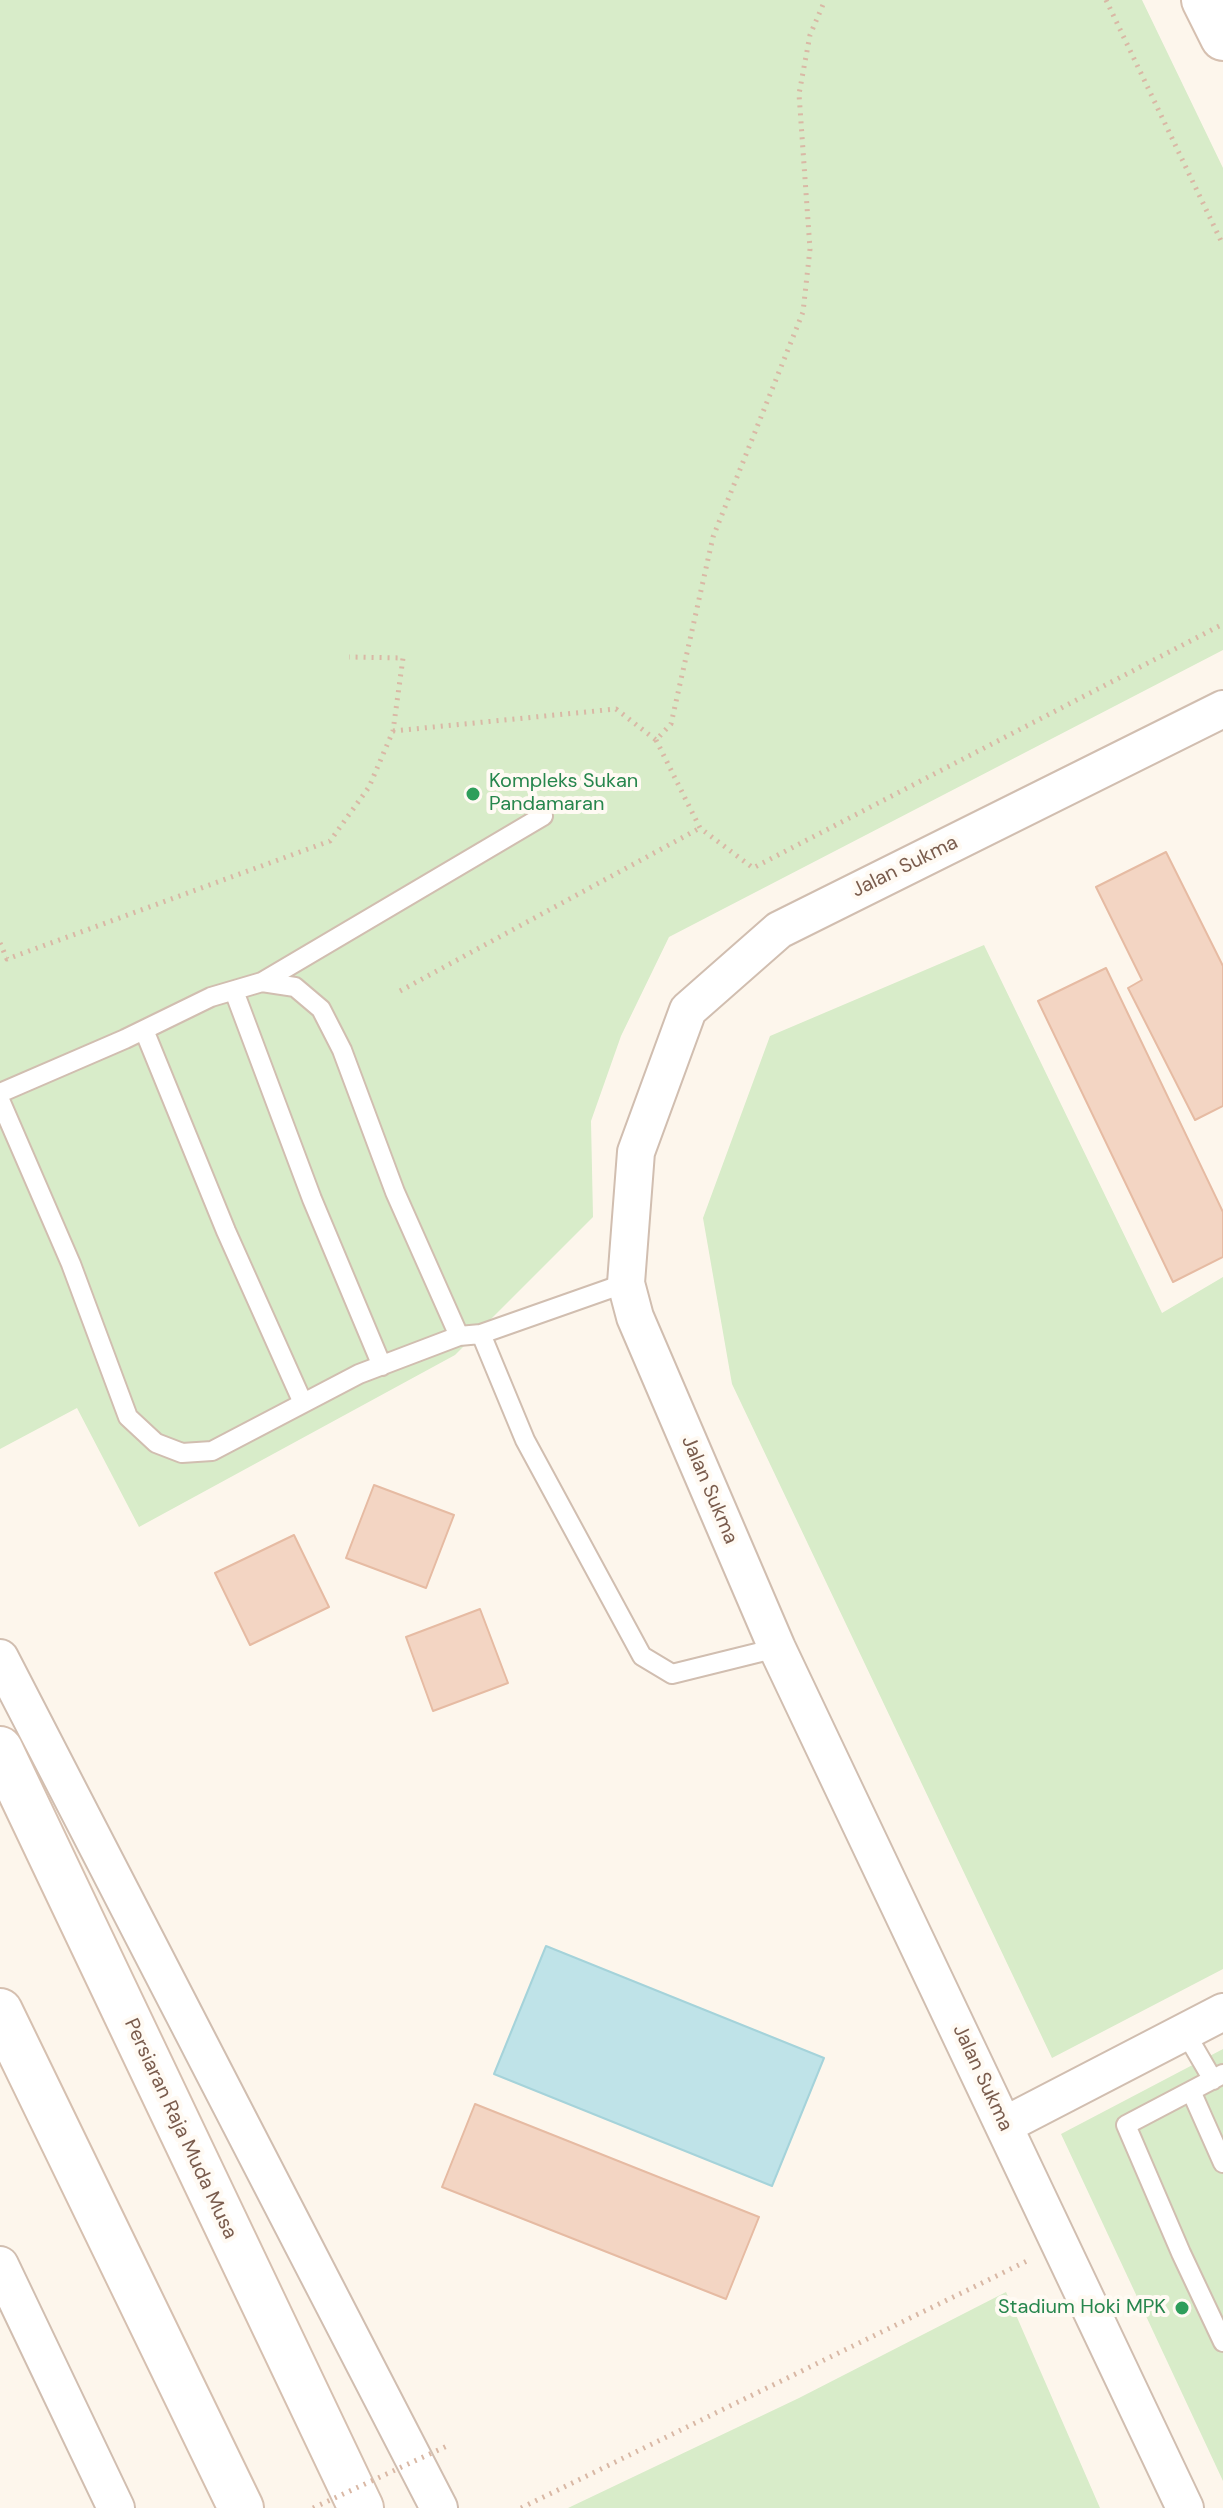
<!DOCTYPE html>
<style>
body{margin:0}
canvas{display:block;background:#fdf6ec}
</style>
<canvas width="1223" height="2508"></canvas>
<script>
const context = document.querySelector('canvas').getContext('2d');
context.lineJoin = 'round';
function paint(path, color) { context.fillStyle = color; context.fill(path, 'evenodd'); }
const poly = rows => new Path2D(rows.map(r => 'M' + r).join(''));
function trace(path, color, width, dash) { context.strokeStyle = color; context.lineWidth = width; context.lineCap = dash ? 'butt' : 'round'; context.setLineDash(dash || []); context.stroke(path); }
function label(font, color, halo, rows, align = 'center') {
  context.font = font + ' "DM Sans",sans-serif'; context.lineWidth = 8; context.setLineDash([]); context.textBaseline = 'middle'; context.strokeStyle = halo; context.fillStyle = color; for (const [text, x, y, turn = 0] of rows) {
    context.save(); context.translate(x, y); context.rotate((+turn || 0) * Math.PI / 180); context.textAlign = isNaN(turn) ? turn : align; if (halo) context.strokeText(text, 0, 0); context.fillText(text, 0, 0); context.restore();
  }
}
paint(poly([
 [0,0,1142,0,1223,168,1223,650,669,937,621,1036,591,1121,593,1217,455,1355,139,1527,77,1408,0,1449],
 [984,945,1162,1313,1223,1277,1223,1969,1052,2058,732,1384,703,1218,770,1036],
 [1223,2049,1223,2481,1061,2134],
 [1006,2292,1100,2508,568,2508,799,2398]
]), '#d8ecc9');
const water = poly([
 [546,1946,824,2058,772,2186,494,2074,546,1946]
]);
paint(water, '#bfe3e8');
trace(water, '#a5d3da', 2);
const building = poly([
 [1166,852,1223,966,1223,1106,1195,1120,1128,988,1142,980,1096,887,1166,852],
 [1106,968,1223,1212,1223,1257,1173,1282,1038,1001,1106,968],
 [374,1485,454,1515,426,1588,346,1558,374,1485],
 [294,1535,329,1607,250,1645,215,1573,294,1535],
 [480,1609,508,1683,433,1711,406,1637,480,1609],
 [475,2104,759,2217,726,2299,442,2187,475,2104]
]);
paint(building, '#f3d5c3');
trace(building, '#e6bba3', 2);
const lane = poly([
 [262,982,543,816],
 [234,991,312,1199,382,1366],
 [144,1030,226,1231,303,1403],
 [0,1093,125,1039,211,997,262,982,295,987,321,1009,342,1050,395,1192,459,1336],
 [0,1100,71,1264,128,1417,156,1443,182,1453,212,1451,359,1374,459,1336,481,1334,626,1283],
 [481,1334,525,1440,642,1656,672,1674,777,1648],
 [1185,2032,1213,2080],
 [1223,2074,1126,2125,1181,2253,1223,2342],
 [1191,2091,1223,2163]
]);
const street = poly([
 [0,1658,439,2508],
 [1005,2125,1223,2012],
 [0,2265,116,2508],
 [1185,2508,777,1648,635,1317,626,1283,636,1152,688,1010,779,930,1223,709]
]);
const secondary = poly([
 [1204,0,1223,38],
 [0,1749,361,2508],
 [0,2011,241,2508]
]);
trace(lane, '#d1beb0', 22);
trace(street, '#d1beb0', 40);
trace(secondary, '#d6c0b0', 48);
trace(poly([
 [1106,0,1223,245],
 [393,731,616,709,656,740,671,724,713,537,803,312,810,249,799,94,810,35,825,0],
 [656,740,700,828,753,868,1223,624],
 [0,943,7,959,330,841,369,787,393,731,403,658,349,657],
 [400,991,700,828],
 [521,2508,1027,2261]
]), '#d9b8a5', 5, [2, 6]);
trace(lane, '#fff', 18);
trace(street, '#fff', 36);
trace(secondary, '#fff', 44);
trace(poly([
 [313,2508,447,2446]
]), '#d9b8a5', 5, [2, 6]);
for (const [x, y, r, color] of [
 [473,794,8,"#2e9e5b"],
 [1182,2308,8,"#2e9e5b"]
]) { const dot = new Path2D(); dot.arc(x, y, r, 0, 2 * Math.PI); context.fillStyle = color; context.fill(dot); trace(dot, '#fffaf3', 3); }
label('20px', '#27864d', '#fffaf3', [
 ["Kompleks Sukan",489,782],
 ["Pandamaran",489,805],
 ["Stadium Hoki MPK",1166,2308,"right"]
], 'left');
label('20px', '#7a5c4d', '#fffaf3', [
 ["Jalan Sukma",905,867,-26],
 ["Jalan Sukma",709,1490,67],
 ["Jalan Sukma",982,2078,65],
 ["Persiaran Raja Muda Musa",180,2129,65]
]);
</script>
